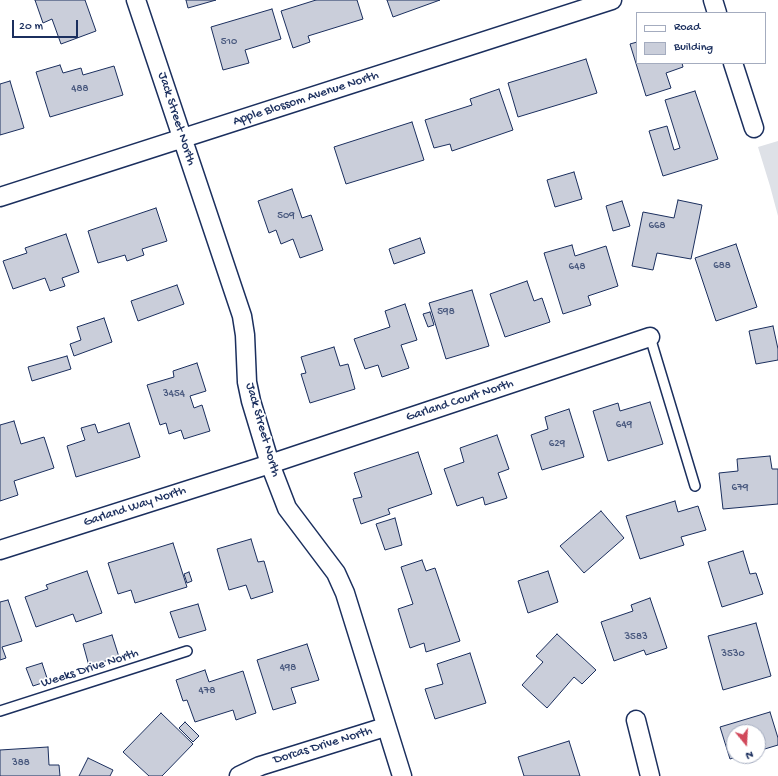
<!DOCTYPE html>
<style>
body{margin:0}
#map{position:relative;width:778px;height:776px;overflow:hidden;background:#fff;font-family:"Gochi Hand",sans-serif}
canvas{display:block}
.legend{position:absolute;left:636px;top:12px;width:130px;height:52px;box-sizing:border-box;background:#fff;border:1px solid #a4acbf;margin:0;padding:5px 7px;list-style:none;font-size:12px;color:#1b2f5e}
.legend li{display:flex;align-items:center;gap:8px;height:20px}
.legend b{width:20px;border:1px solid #a4acbf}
.north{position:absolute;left:726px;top:724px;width:40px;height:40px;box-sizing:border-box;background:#fff;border:1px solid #a4acbf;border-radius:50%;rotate:162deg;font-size:11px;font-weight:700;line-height:16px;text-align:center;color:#1b2f5e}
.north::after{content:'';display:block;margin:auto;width:14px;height:18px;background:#d1495b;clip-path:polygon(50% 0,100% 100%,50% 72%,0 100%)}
.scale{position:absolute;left:12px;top:20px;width:66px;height:18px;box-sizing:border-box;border:2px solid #1b2f5e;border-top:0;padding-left:5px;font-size:12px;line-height:14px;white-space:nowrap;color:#1b2f5e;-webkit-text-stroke:3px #fff;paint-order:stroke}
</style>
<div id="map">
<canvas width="778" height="776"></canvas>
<ul class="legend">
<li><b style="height:5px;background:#fff"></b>Road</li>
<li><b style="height:11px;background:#caceda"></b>Building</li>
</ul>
<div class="north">N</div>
<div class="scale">20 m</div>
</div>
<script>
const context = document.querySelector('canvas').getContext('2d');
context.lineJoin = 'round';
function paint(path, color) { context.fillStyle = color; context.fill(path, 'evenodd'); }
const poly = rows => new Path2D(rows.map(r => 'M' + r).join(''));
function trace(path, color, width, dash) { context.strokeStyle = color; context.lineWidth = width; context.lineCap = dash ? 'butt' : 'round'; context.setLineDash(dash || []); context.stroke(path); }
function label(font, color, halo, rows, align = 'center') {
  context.font = font + ' "Gochi Hand",sans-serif'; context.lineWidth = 3.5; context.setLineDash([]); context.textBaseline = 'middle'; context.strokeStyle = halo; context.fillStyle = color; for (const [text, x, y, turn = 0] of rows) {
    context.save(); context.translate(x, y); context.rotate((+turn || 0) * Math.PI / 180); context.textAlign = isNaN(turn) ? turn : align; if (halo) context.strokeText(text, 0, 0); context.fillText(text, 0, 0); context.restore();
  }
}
paint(poly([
 [778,141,778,216,770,186,758,147]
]), '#dee1e7');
const building = poly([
 [35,0,85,0,96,31,61,44,52,19,43,23,35,0],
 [186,0,216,0,188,8,186,0],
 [316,0,357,0,363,19,308,36,310,42,293,48,281,11,316,0],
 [387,0,440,0,393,17,387,0],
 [272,9,281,39,245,50,249,63,223,70,211,27,272,9],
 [637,42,637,63,682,63,683,67,666,73,671,88,646,96,630,44,637,42],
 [586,59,597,93,518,117,508,83,586,59],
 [60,65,63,73,81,68,83,75,114,66,123,95,50,117,36,72,60,65],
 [10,81,24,128,0,135,0,84,10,81],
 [499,89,513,130,452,151,450,144,434,148,425,120,472,105,470,99,499,89],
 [695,91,718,159,663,176,649,131,667,126,674,150,680,148,665,100,695,91],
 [412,122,424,160,346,184,334,147,412,122],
 [574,172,582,199,555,207,547,180,574,172],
 [292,189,302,218,311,215,323,250,300,258,293,239,281,244,276,230,269,233,258,201,292,189],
 [678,200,702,205,691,259,657,253,653,270,632,266,643,212,674,218,678,200],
 [622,201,630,226,613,231,606,206,622,201],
 [156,208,167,241,142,249,144,255,127,261,125,255,98,263,88,231,156,208],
 [66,234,79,272,62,278,65,286,50,291,45,278,13,289,3,261,27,253,25,248,66,234],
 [420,238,425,253,394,264,389,249,420,238],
 [736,244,757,307,716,321,695,258,736,244],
 [572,245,575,256,606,246,618,286,588,296,591,305,563,314,544,253,572,245],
 [527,281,534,301,542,298,550,322,505,337,490,294,527,281],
 [177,285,184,304,138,321,131,301,177,285],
 [472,290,489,346,446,359,429,303,472,290],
 [405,304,417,340,401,345,409,368,382,377,378,365,365,369,354,339,390,327,385,311,405,304],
 [430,312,434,325,428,327,423,314,430,312],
 [104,318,112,342,74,356,70,344,81,340,77,327,104,318],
 [773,326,778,349,778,360,756,364,749,331,773,326],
 [334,347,340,366,348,364,355,389,310,403,301,374,306,373,301,357,334,347],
 [67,356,71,369,32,381,28,367,67,356],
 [197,363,206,391,190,396,194,408,202,405,210,431,184,439,181,430,169,434,166,423,160,425,147,385,174,377,173,371,197,363],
 [650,402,663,444,608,461,593,411,618,403,620,411,650,402],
 [569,409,584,457,542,470,531,435,548,429,545,417,569,409],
 [14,421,21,444,44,437,54,468,14,481,18,495,0,501,0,425,14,421],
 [129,423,140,457,76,477,67,446,85,440,81,428,95,424,98,433,129,423],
 [497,435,509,469,498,473,507,498,485,505,483,497,457,506,444,469,464,462,460,448,497,435],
 [418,452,432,494,388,509,390,514,361,524,353,499,362,497,354,473,418,452],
 [770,456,772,469,778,469,778,504,723,509,719,473,738,471,737,459,770,456],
 [675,501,678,512,698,506,706,530,681,537,684,545,640,559,626,516,675,501],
 [601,511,624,538,584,573,560,546,601,511],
 [395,518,402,545,385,550,376,524,395,518],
 [251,539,258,562,264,561,273,592,251,599,246,585,229,590,217,549,251,539],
 [173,543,187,587,135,603,131,590,118,594,108,563,173,543],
 [743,551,750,574,756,573,763,594,722,607,708,562,743,551],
 [422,560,426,571,435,568,460,641,426,652,424,643,410,648,398,609,413,604,401,567,422,560],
 [87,571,102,613,76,622,73,614,36,627,25,597,48,589,46,585,87,571],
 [548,571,558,602,528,613,518,581,548,571],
 [189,572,192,581,187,583,184,574,189,572],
 [650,598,667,648,646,655,644,650,614,661,601,622,633,611,631,605,650,598],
 [8,600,22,641,2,647,6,658,0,660,0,602,8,600],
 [198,604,206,630,179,638,170,612,198,604],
 [756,623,771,676,723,690,708,636,756,623],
 [557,634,596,670,582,684,574,677,547,708,522,685,543,662,536,656,557,634],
 [112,635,119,657,89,666,83,644,112,635],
 [307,644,319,680,291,688,296,703,273,710,257,660,307,644],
 [470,653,486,703,435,719,425,689,443,684,437,664,470,653],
 [42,663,48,681,33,686,26,668,42,663],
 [205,670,209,682,243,671,256,713,236,720,233,710,195,722,187,700,183,701,176,680,205,670],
 [770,712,778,738,778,745,758,751,758,732,734,732,734,756,740,756,730,759,720,727,770,712],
 [161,713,193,744,162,776,149,776,123,752,161,713],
 [185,722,199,736,193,742,179,728,185,722],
 [569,741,580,776,524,776,518,757,569,741],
 [48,747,49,765,59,765,60,776,0,776,0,750,48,747],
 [88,758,113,770,110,776,79,776,88,758]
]);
paint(building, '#caceda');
trace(building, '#1b2f5e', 1);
const service = poly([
 [650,337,695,486],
 [0,711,187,651]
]);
const minor = poly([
 [136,0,242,316,245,335,247,382,251,401,270,464,287,508,336,573,345,593,402,776],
 [713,0,717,13],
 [733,63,754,128],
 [0,197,612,0],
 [0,550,270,464,650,337],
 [636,720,650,776],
 [239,776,260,766,385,727]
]);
trace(service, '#1b2f5e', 12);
trace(minor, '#1b2f5e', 21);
trace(service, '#fff', 9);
trace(minor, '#fff', 18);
label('11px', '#47577d', null, [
 ["510",229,42],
 ["488",80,89],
 ["509",286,216],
 ["668",657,226],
 ["688",722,266],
 ["648",577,267],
 ["598",446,312],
 ["3454",174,394],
 ["649",624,425],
 ["629",557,444],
 ["679",740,488],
 ["3583",636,637],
 ["3530",733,654],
 ["498",288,668],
 ["478",207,691],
 ["388",21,763]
]);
label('13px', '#1b2f5e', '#fff', [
 ["Apple Blossom Avenue North",306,99,-18],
 ["Jack Street North",176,119,72],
 ["Garland Court North",460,401,-18],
 ["Jack Street North",262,430,74],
 ["Garland Way North",135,507,-18],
 ["Weeks Drive North",90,669,-18],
 ["Dorcas Drive North",323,746,-17]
]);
</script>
